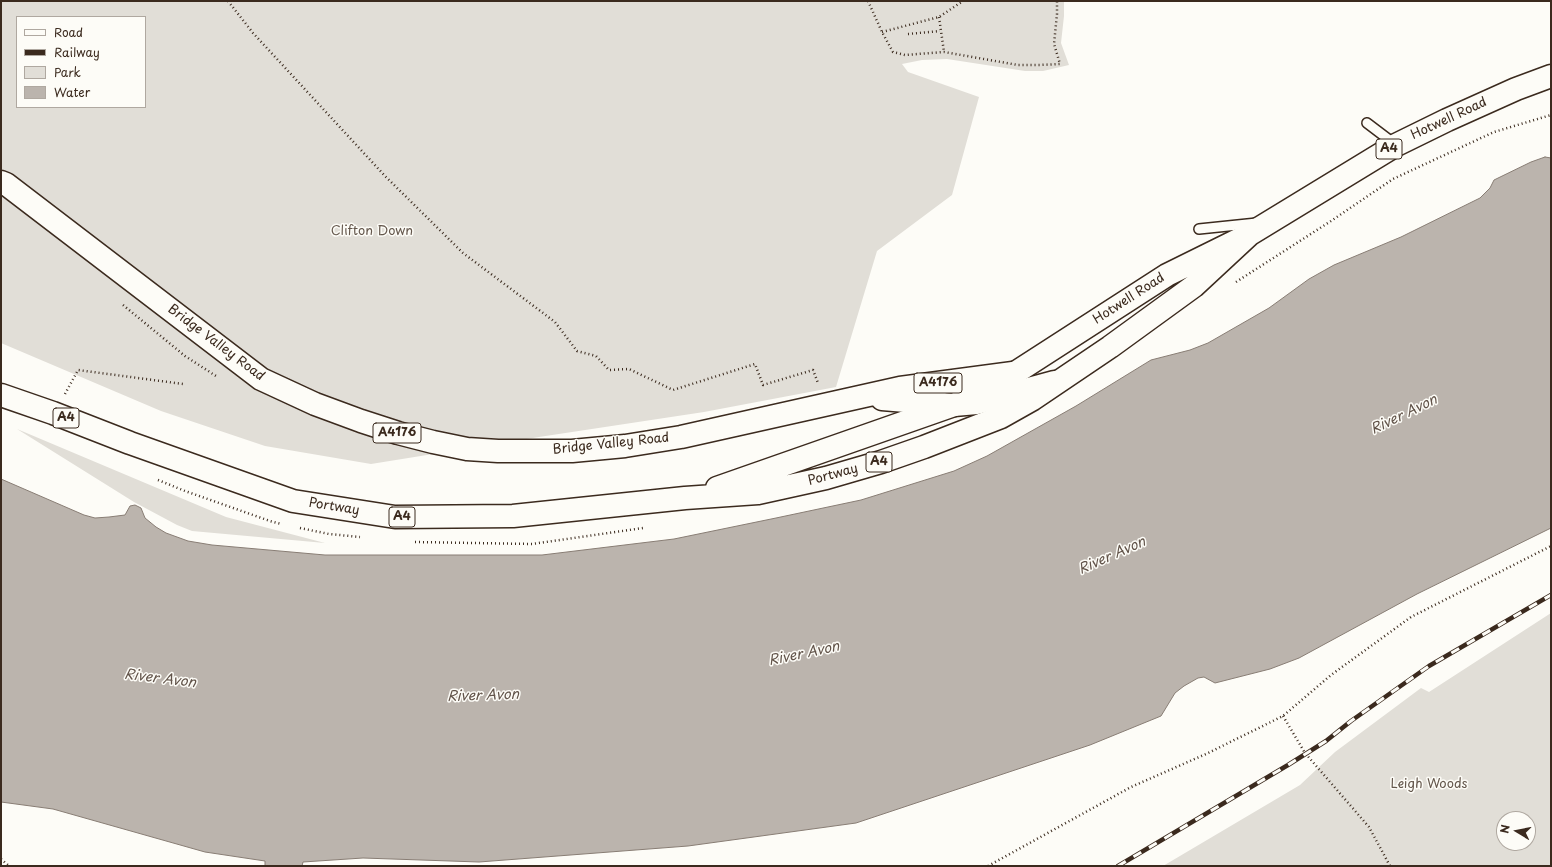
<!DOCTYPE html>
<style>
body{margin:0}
#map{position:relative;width:1552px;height:867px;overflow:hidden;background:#fdfcf7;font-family:"Playpen Sans",sans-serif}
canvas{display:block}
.frame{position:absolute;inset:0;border:2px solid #3b2a1e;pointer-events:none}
.legend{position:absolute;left:16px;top:16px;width:130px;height:92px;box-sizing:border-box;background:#fdfcf7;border:1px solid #afa8a0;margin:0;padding:5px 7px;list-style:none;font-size:12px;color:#3b2a1e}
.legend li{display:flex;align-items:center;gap:8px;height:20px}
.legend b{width:20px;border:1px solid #afa8a0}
.north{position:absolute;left:1496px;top:811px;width:40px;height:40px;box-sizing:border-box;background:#fdfcf7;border:1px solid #afa8a0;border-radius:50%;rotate:280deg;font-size:11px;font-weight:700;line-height:16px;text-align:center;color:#3b2a1e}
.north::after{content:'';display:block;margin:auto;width:14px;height:18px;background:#3b2a1e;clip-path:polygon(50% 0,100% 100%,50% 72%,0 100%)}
</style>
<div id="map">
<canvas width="1552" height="867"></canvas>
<div class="frame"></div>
<ul class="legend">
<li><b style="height:5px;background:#fdfcf7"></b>Road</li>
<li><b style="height:5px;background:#3b2a1e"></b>Railway</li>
<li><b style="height:11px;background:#e1ded7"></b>Park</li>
<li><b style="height:11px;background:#bbb4ad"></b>Water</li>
</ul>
<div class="north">N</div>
</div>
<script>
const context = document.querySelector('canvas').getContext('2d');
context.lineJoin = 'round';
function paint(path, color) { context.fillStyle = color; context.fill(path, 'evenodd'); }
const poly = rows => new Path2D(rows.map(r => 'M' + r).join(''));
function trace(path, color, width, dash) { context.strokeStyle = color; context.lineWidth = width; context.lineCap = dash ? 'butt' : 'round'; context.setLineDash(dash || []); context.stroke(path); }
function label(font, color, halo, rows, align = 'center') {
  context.font = font + ' "Playpen Sans",sans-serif'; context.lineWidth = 3; context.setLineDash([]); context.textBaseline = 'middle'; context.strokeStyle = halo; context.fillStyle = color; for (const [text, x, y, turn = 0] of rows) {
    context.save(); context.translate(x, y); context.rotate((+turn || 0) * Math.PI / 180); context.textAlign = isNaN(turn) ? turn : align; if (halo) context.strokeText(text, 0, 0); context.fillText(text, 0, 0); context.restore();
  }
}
paint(poly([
 [1,1,1064,1,1064,16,1061,43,1069,65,1043,71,1025,71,947,59,922,60,902,64,908,72,979,97,952,195,877,251,836,387,704,412,539,437,371,464,265,446,161,411,1,343],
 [17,17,145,17,145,107,17,107],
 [17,429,226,517,325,543,192,531,177,525,134,502],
 [1551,613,1551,866,1163,866,1300,785,1335,752,1421,688,1429,692],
 [1504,819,1528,819,1528,843,1504,843]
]), '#e1ded7');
const water = poly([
 [1545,157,1551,158,1551,528,1417,594,1299,658,1270,669,1215,683,1204,677,1198,678,1184,686,1175,693,1161,716,1090,745,856,823,688,846,479,862,363,858,303,862,302,866,265,866,265,861,205,852,53,809,1,802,1,479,84,515,95,518,109,517,125,515,130,506,135,505,141,508,145,518,156,527,166,533,188,541,212,545,325,555,542,555,674,539,776,518,861,500,954,471,987,456,1076,406,1151,360,1190,350,1208,343,1269,308,1309,279,1334,265,1401,237,1480,198,1490,188,1494,180,1531,162,1545,157]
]);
paint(water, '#bbb4ad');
trace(water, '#887d74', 1);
const service = poly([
 [1367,123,1396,145],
 [1199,229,1257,223]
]);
const primary = poly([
 [1,182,6,184,261,379,315,404,361,421,398,433,433,442,467,449,498,451,572,451,625,446,681,437,900,388,1013,373],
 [882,399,954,405,977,403,1054,382]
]);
const trunk = poly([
 [1,395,53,413,130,443,293,501,395,517,513,516,685,498,758,493,826,478,881,462,924,447,1001,417,1033,399,1110,347,1194,286,1250,234],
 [717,488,954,405,1015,373,1167,275,1250,234,1396,145,1447,120,1516,89,1551,76]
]);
trace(service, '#3b2a1e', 12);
trace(primary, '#3b2a1e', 25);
trace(trunk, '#3b2a1e', 25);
trace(poly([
 [228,1,253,33,385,176,463,253,555,322,577,351,596,356,609,370,629,369,673,390,755,364,763,385,813,370,818,383],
 [868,1,882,32,893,52,905,55,944,52,1018,65,1040,65,1060,64,1054,44,1057,14,1057,1],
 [939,17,944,52],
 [882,32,939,17,963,1],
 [908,34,940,31],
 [1236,282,1331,221,1393,179,1494,132,1551,115],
 [123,305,185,356,216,376],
 [65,394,78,370,183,384],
 [158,480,185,491,270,521,281,524],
 [300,528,329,534,360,537],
 [415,542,532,544,643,528],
 [1283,716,1305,753,1369,827,1390,866],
 [1,859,9,866],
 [988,866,1131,787,1206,754,1283,716,1331,675,1411,617,1551,546]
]), '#3b2a1e', 2.5, [1, 3]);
trace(service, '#fdfcf7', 9);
trace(primary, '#fdfcf7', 22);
trace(trunk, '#fdfcf7', 22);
const rail = poly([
 [1118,866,1288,765,1326,741,1351,721,1429,666,1551,595]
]);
trace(rail, '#3b2a1e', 4.5);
trace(rail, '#fdfcf7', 3, [9]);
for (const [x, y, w] of [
 [1389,149,26],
 [938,383,48],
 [66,418,26],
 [397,433,48],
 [879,462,26],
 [402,517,26]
]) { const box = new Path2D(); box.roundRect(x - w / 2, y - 10, w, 20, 3); context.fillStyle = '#fdfcf7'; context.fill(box); trace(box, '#3b2a1e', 1); }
label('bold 12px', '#3b2a1e', null, [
 ["A4",1389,149],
 ["A4176",938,383],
 ["A4",66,418],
 ["A4176",397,433],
 ["A4",879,462],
 ["A4",402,517]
]);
label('13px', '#3b2a1e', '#fdfcf7', [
 ["Hotwell Road",1449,119,-25],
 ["Hotwell Road",1129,299,-33],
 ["Bridge Valley Road",216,343,37],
 ["Bridge Valley Road",611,444,-6],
 ["Portway",833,475,-15],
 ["Portway",334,507,9]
]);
label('13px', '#64574c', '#fdfcf7', [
 ["Clifton Down",372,231],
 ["Leigh Woods",1429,784]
]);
label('italic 14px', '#615349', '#fdfcf7', [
 ["River Avon",1404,415,-26],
 ["River Avon",1112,556,-24],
 ["River Avon",804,654,-12],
 ["River Avon",160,679,7],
 ["River Avon",483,696,-2]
]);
</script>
